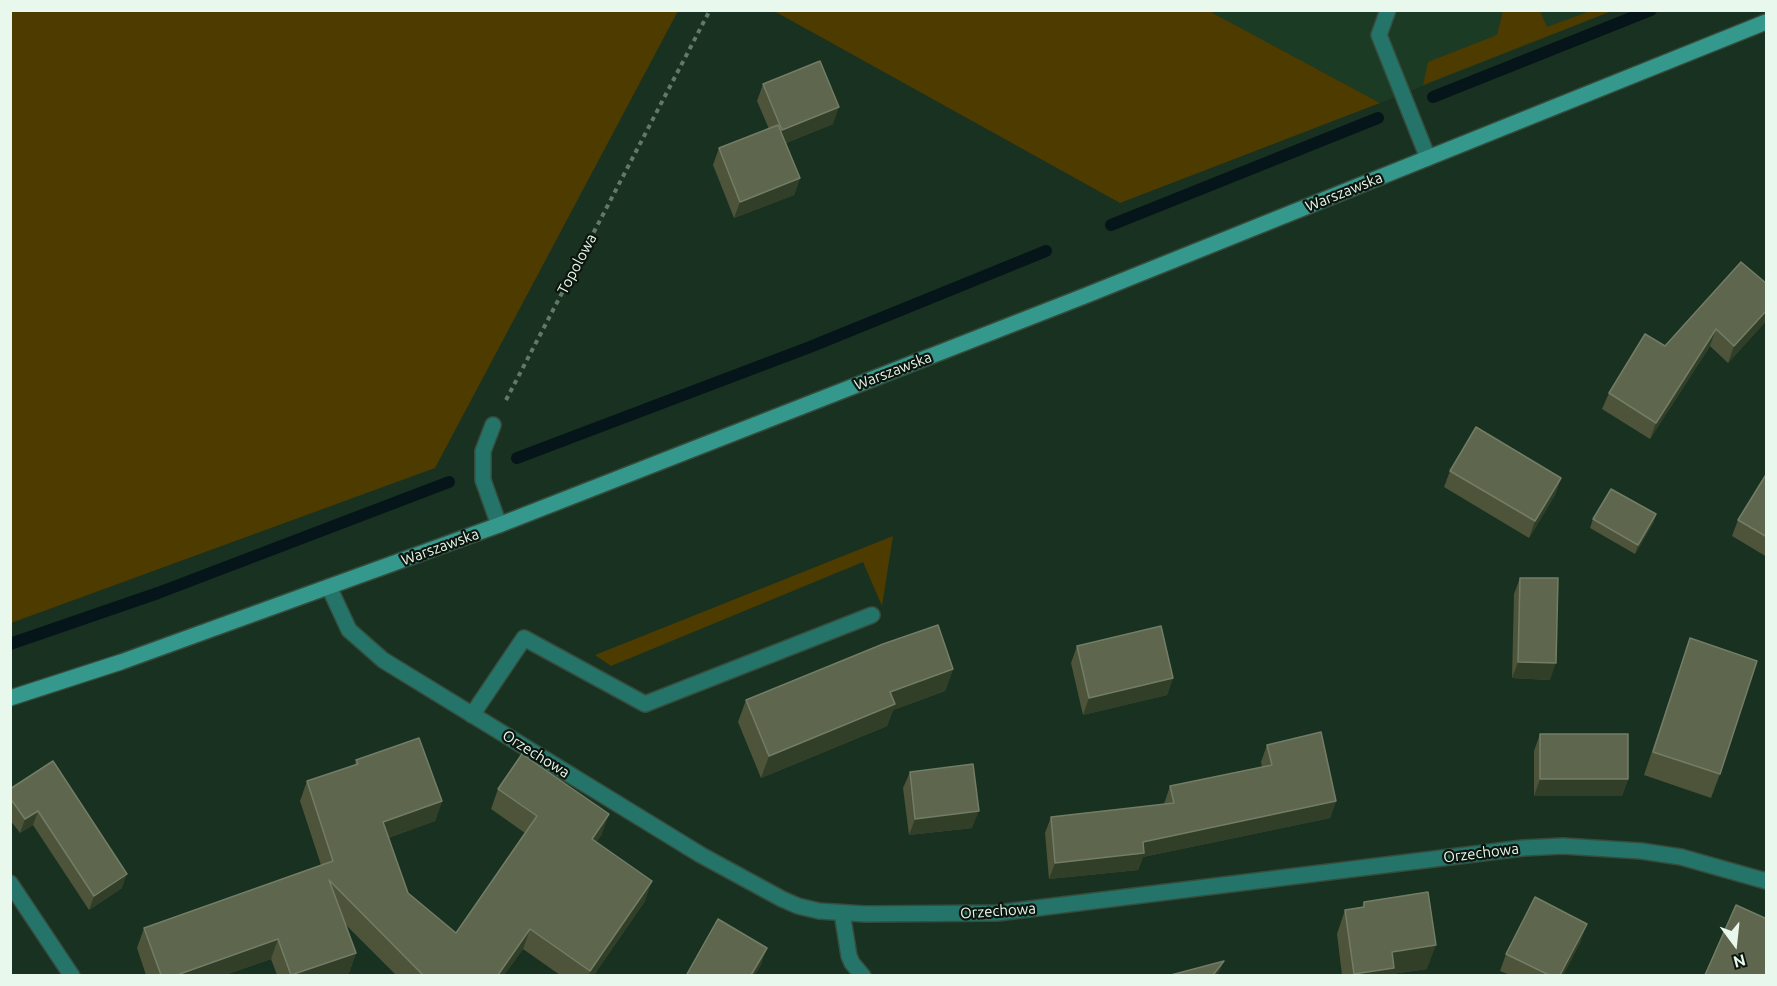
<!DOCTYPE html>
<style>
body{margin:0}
#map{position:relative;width:1777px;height:986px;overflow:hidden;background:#193120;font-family:Ubuntu,sans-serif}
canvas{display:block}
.frame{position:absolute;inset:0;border:12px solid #e9f8ec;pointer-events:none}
.north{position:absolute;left:1705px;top:914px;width:60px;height:60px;-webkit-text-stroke:4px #0c160f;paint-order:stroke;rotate:165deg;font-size:16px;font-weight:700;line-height:24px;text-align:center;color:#e9f8ec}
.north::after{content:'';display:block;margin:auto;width:21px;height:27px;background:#e9f8ec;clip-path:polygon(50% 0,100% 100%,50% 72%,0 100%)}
</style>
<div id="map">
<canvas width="1777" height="986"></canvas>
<div class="frame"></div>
<div class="north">N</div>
</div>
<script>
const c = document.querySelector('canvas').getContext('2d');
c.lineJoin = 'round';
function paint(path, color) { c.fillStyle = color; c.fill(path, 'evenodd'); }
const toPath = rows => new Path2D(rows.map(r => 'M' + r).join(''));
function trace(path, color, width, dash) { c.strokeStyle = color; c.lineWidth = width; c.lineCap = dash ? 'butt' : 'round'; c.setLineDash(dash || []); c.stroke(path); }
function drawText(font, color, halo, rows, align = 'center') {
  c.font = font + ' Ubuntu,sans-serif'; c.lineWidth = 4.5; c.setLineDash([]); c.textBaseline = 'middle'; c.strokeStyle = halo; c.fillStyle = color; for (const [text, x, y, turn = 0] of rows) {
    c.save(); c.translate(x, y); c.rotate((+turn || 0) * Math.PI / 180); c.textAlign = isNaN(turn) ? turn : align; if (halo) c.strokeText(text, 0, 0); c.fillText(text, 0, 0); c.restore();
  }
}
paint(toPath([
 [1209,11,1612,11,1380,103]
]), '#1c3b25');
paint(toPath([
 [11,10,678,10,678,11,435,468,11,623],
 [774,11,1209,11,1380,103,1120,203],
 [1503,11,1540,11,1547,27,1590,11,1612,11,1423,85,1428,62,1497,35],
 [893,536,882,606,863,562,611,666,595,655]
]), '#4d3b00');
trace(toPath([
 [1433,97,1651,10],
 [1111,225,1378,118],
 [517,458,810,347,1046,251],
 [10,644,158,593,449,482]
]), '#061519', 12);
const lane = toPath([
 [1388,10,1379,35,1428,158],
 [472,715,524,638,645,704,872,615]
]);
const street = toPath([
 [493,425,483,451,483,480,499,525],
 [329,587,349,630,383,660,701,855,782,899,798,906,819,911,865,914,997,913,1523,848,1563,846,1641,851,1681,857,1766,881],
 [10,883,72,976],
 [842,913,849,956,852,963,863,976]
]);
const secondary = toPath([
 [10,698,121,662,499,525,1087,295,1766,22]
]);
trace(lane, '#364d3d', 18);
trace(street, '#364d3d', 18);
trace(secondary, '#364d3d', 18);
trace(toPath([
 [506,400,710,10]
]), '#637869', 4, [4.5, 4.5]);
trace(lane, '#25746a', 15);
trace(street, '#25746a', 15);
trace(secondary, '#34988c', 15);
paint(toPath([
 [763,84,833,124,786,143,800,178,794,195,734,218,713,165,719,148,769,129,757,101],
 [1767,284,1767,320,1728,363,1710,346,1650,439,1602,409,1609,393,1665,346],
 [1450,471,1561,478,1555,495,1529,538,1444,487],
 [1767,473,1767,557,1732,536,1738,520],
 [1656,514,1653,523,1635,554,1590,528,1593,519],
 [1520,578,1550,680,1512,678,1514,594],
 [1690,638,1720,774,1711,798,1644,775],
 [1077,646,1173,678,1167,695,1083,715,1071,663],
 [953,669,945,691,893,710,887,726,761,778,738,722,746,700],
 [1540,734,1628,779,1622,796,1534,796,1534,751],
 [1267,745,1336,801,1330,818,1143,857,1138,870,1049,879,1045,833,1051,817,1164,804,1170,786,1262,767,1261,762],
 [356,760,442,801,435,821,388,838,408,893,456,933,525,833,491,809,498,789,602,834,596,842,645,901,594,975,560,975,523,949,504,975,396,975,345,924,356,953,349,973,342,975,277,975,271,959,225,975,146,975,137,948,144,928,321,865,300,801,307,781,355,765],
 [53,761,122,888,89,910,33,825,20,833,10,820,10,789],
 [910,772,972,828,909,835,903,788],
 [1364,902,1427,969,1392,974,1391,975,1342,975,1337,934,1345,910,1362,908],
 [1581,941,1563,975,1510,975,1500,971,1506,954]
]), '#4d543a');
paint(toPath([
 [839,107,833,124,776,147,782,130],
 [800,178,794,195,734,218,740,202],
 [1767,310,1767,320,1728,363,1734,346],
 [1716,329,1710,346,1650,439,1656,423],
 [1561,478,1555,495,1529,538,1535,521],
 [1656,514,1653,523,1635,554,1638,545],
 [1518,662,1556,663,1550,680,1512,678],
 [953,669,945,691,893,710,887,726,761,778,769,756,890,692],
 [1173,678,1167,695,1083,715,1089,698],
 [1540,779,1628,779,1622,796,1534,796],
 [442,801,435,821,376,842,383,822],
 [1336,801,1330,818,1143,857,1138,870,1049,879,1055,863,1143,842],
 [38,811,33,825,20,833,25,819],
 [979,811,972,828,909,835,915,819],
 [609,814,602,834,585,859,592,839],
 [127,874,122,888,89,910,94,896],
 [652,881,645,901,594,975,589,975,590,971],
 [1587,924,1581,941,1563,975,1560,975],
 [530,929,523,949,504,975,498,975],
 [278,939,271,959,225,975,177,975],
 [1436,945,1427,969,1392,974,1391,975,1353,975,1354,974,1392,952],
 [767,948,761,965,755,975,751,975],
 [356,953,349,973,342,975,291,975],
 [1224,961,1218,975,1213,975]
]), '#313f28');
const building = toPath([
 [820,61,839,107,782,130,763,84,820,61],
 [778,125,800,178,740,202,719,148,778,125],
 [1741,262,1767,284,1767,310,1734,346,1716,329,1656,423,1609,393,1645,334,1665,346,1741,262],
 [1476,427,1561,478,1535,521,1450,471,1476,427],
 [1767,473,1767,537,1738,520,1767,473],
 [1611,489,1656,514,1638,545,1593,519,1611,489],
 [1520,578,1558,578,1556,663,1518,662,1520,578],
 [938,625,953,669,890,692,895,704,769,756,746,700,883,644,938,625],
 [1161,626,1173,678,1089,698,1077,646,1161,626],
 [1690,638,1757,661,1720,774,1653,752,1690,638],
 [1321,732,1336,801,1143,842,1144,853,1055,863,1051,817,1174,803,1170,786,1272,765,1267,745,1321,732],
 [1540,734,1628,734,1628,779,1540,779,1540,734],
 [419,738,442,801,383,822,408,893,456,933,537,816,498,789,522,754,609,814,592,839,652,881,590,971,530,929,498,975,423,975,329,880,356,953,291,975,278,939,177,975,161,975,144,928,333,861,307,781,358,764,356,760,419,738],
 [53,761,127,874,94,896,38,811,25,819,10,798,10,789,53,761],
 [973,764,979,811,915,819,910,772,973,764],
 [1428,892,1436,945,1392,952,1394,968,1354,974,1345,910,1364,907,1364,902,1428,892],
 [1535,897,1587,924,1560,975,1549,975,1506,954,1535,897],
 [1736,905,1767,919,1767,975,1705,975,1736,905],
 [718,919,767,948,751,975,688,975,687,974,718,919],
 [1224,961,1213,975,1171,975,1224,961]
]);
paint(building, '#5e664d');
trace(building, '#737d66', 1.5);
drawText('15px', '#e9f8ec', '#0c160f', [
 ["Warszawska",1344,192,-22],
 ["Topolowa",577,264,-62],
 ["Warszawska",893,371,-21],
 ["Warszawska",440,547,-20],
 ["Orzechowa",536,754,32],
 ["Orzechowa",1481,853,-7],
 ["Orzechowa",998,911,-4]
]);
</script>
